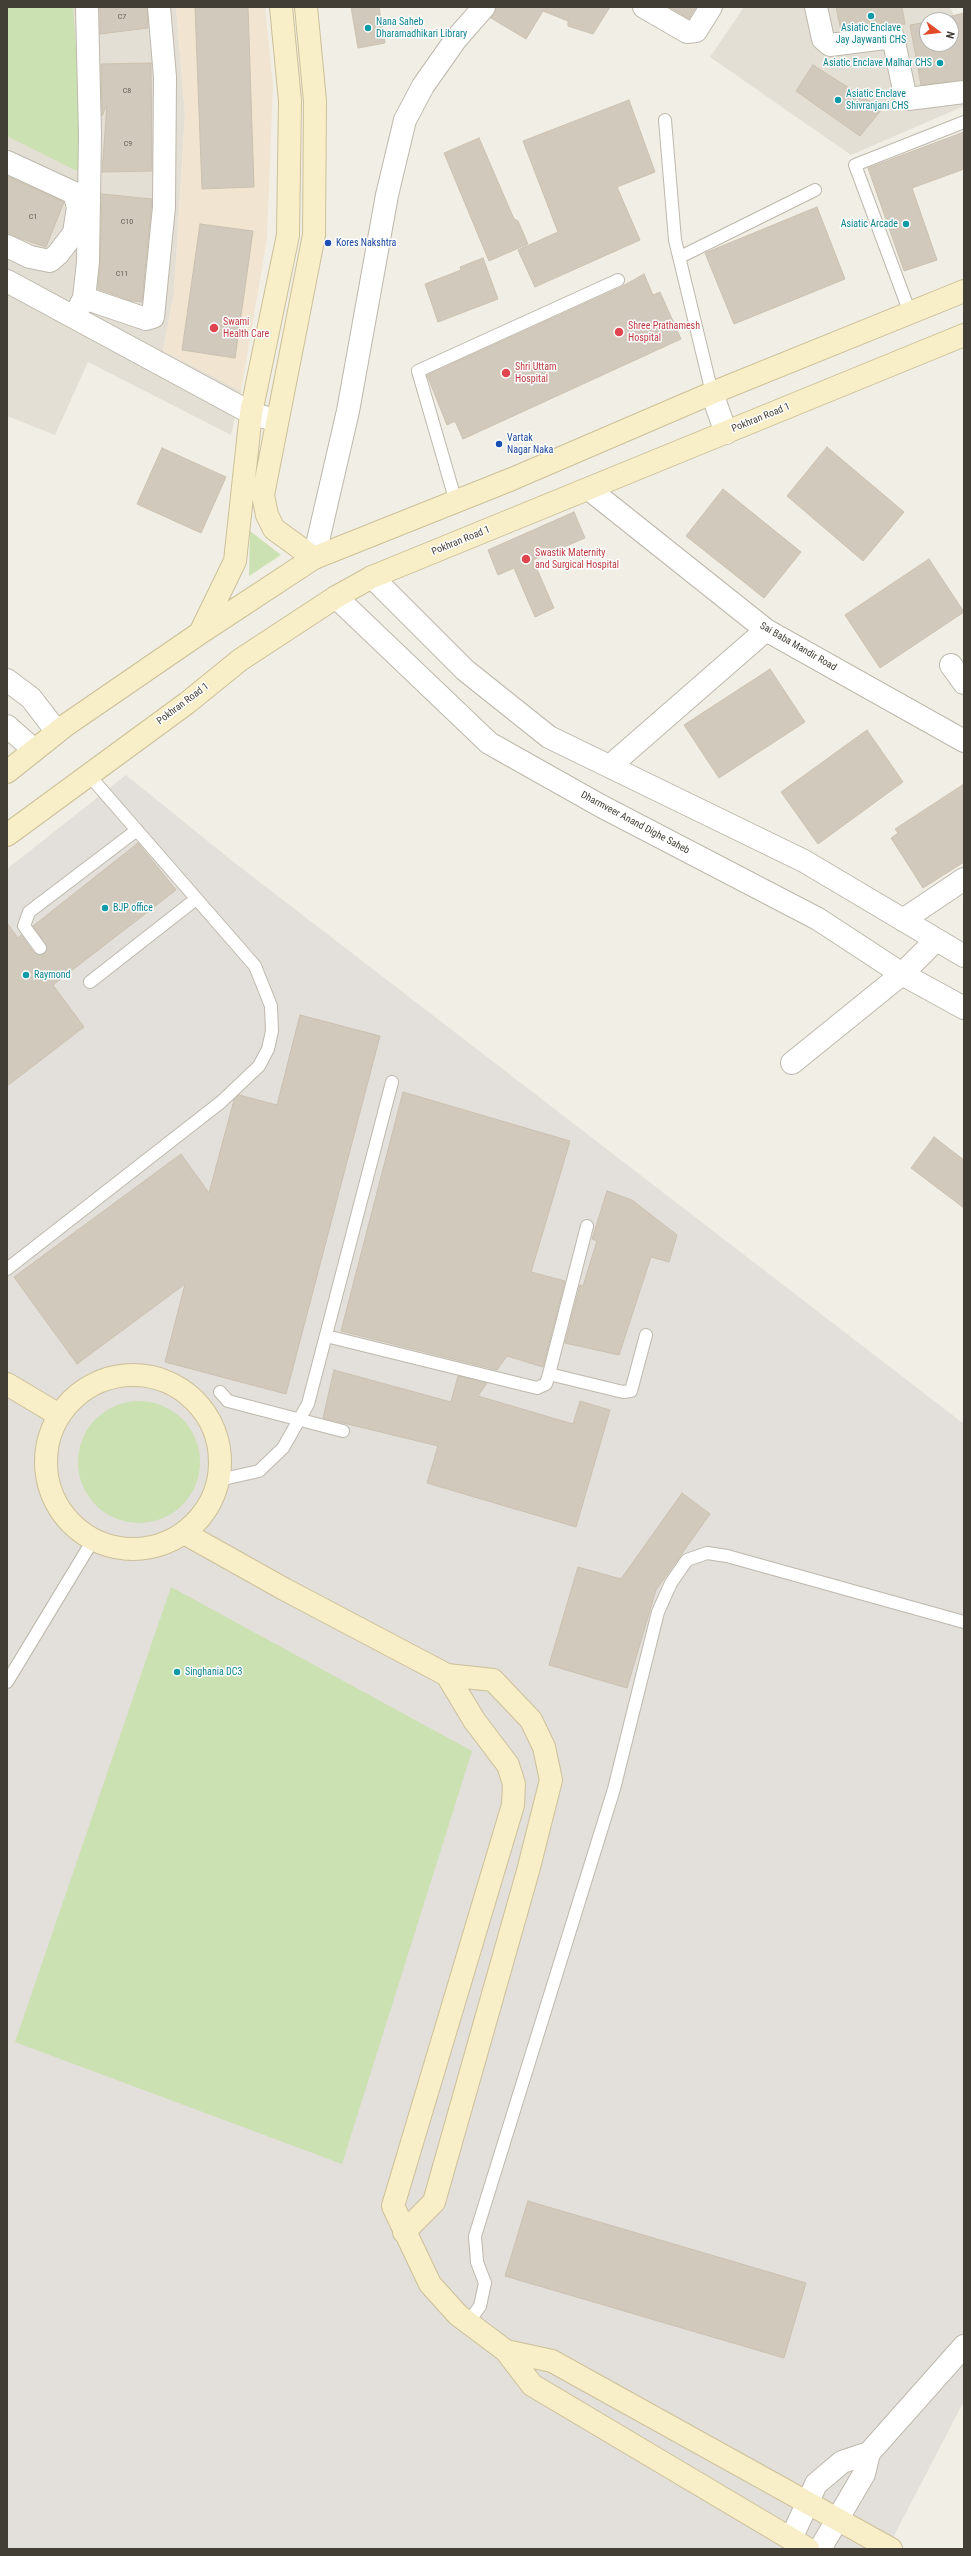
<!DOCTYPE html>
<style>
body{margin:0}
#map{position:relative;width:971px;height:2556px;overflow:hidden;background:#f1eee5;font-family:"Roboto Condensed",sans-serif}
canvas{display:block}
.frame{position:absolute;inset:0;border:8px solid #423e36;pointer-events:none}
.north{position:absolute;left:919px;top:12px;width:40px;height:40px;box-sizing:border-box;background:#fff;border:1px solid #b3b2af;border-radius:50%;rotate:105deg;font-size:11px;font-weight:700;line-height:16px;text-align:center;color:#423e36}
.north::after{content:'';display:block;margin:auto;width:14px;height:18px;background:#e34a2a;clip-path:polygon(50% 0,100% 100%,50% 72%,0 100%)}
</style>
<div id="map">
<canvas width="971" height="2556"></canvas>
<div class="frame"></div>
<div class="north">N</div>
</div>
<script>
const c = document.querySelector('canvas').getContext('2d');
c.lineJoin = 'round';
function paint(path, color) { c.fillStyle = color; c.fill(path, 'evenodd'); }
const toPath = rows => new Path2D(rows.map(r => 'M' + r).join(''));
function trace(path, color, width, dash) { c.strokeStyle = color; c.lineWidth = width; c.lineCap = dash ? 'butt' : 'round'; c.setLineDash(dash || []); c.stroke(path); }
function drawText(font, color, halo, rows, align = 'center') {
  c.font = font + ' "Roboto Condensed",sans-serif'; c.lineWidth = 3; c.setLineDash([]); c.textBaseline = 'middle'; c.strokeStyle = halo; c.fillStyle = color; for (const [text, x, y, turn = 0] of rows) {
    c.save(); c.translate(x, y); c.rotate((+turn || 0) * Math.PI / 180); c.textAlign = isNaN(turn) ? turn : align; if (halo) c.strokeText(text, 0, 0); c.fillText(text, 0, 0); c.restore();
  }
}
paint(toPath([
 [7,7,176,7,185,114,174,293,163,350,241,391,231,435,88,362,55,435,7,416],
 [744,7,950,7,964,39,964,106,851,155,710,57],
 [927,20,951,20,951,44,927,44]
]), '#e4dfd4');
paint(toPath([
 [176,7,265,7,273,86,267,239,241,391,163,351,174,293,185,114]
]), '#f1e5d2');
paint(toPath([
 [126,775,231,860,964,1424,964,2401,887,2549,7,2549,7,869]
]), '#e3dfda');
paint(toPath([
 [7,7,73,7,78,70,81,173,7,136],
 [250,531,281,555,249,576],
 '78 1462a61 61 0 1 1 122 0a61 61 0 1 1-122 0Z',
 [171,1587,472,1751,342,2164,15,2042]
]), '#cbe1b2');
const building = toPath([
 [100,7,147,7,148,28,100,34,100,7],
 [195,7,248,7,254,187,202,189,195,7],
 [351,7,379,7,385,43,358,48,351,7],
 [496,7,610,7,593,34,568,26,568,21,543,11,526,39,491,18,496,7],
 [669,7,696,7,689,19,669,7],
 [836,7,902,7,905,24,841,31,836,7],
 [964,13,964,80,921,85,910,25,927,22,927,44,951,44,951,20,935,20,964,13],
 [151,63,152,171,102,172,107,105,102,116,101,64,151,63],
 [813,65,882,109,860,136,796,91,813,65],
 [629,100,655,172,617,187,640,240,535,287,518,250,558,232,523,141,629,100],
 [964,132,964,169,912,188,937,260,904,271,868,168,964,132],
 [479,138,514,219,518,221,528,244,489,261,444,153,479,138],
 [7,176,64,202,46,247,7,234,7,176],
 [102,194,152,199,142,302,132,301,98,289,100,262,102,194],
 [817,207,845,279,734,324,705,253,817,207],
 [200,224,253,231,235,358,182,350,200,224],
 [483,258,498,299,438,322,425,284,461,270,460,267,483,258],
 [644,274,653,295,660,292,681,339,463,439,455,421,447,425,427,375,621,287,644,274],
 [827,447,904,512,863,561,787,496,827,447],
 [162,448,226,477,201,533,137,504,162,448],
 [723,489,801,552,764,598,686,536,723,489],
 [574,512,585,538,533,560,554,608,535,617,514,568,498,575,488,550,574,512],
 [929,559,964,612,880,668,845,615,929,559],
 [770,669,805,722,719,778,684,725,770,669],
 [867,730,903,782,818,844,781,792,867,730],
 [964,784,964,862,923,888,891,838,898,833,895,829,964,784],
 [138,843,176,890,53,985,84,1027,7,1086,7,923,18,938,21,935,34,953,44,954,47,947,33,926,138,843],
 [300,1015,380,1036,286,1394,165,1362,185,1284,77,1364,14,1277,181,1154,209,1193,234,1100,239,1095,277,1105,300,1015],
 [403,1092,570,1141,531,1272,565,1281,543,1367,507,1356,497,1370,341,1331,403,1092],
 [934,1137,964,1160,964,1208,911,1168,934,1137],
 [607,1191,632,1200,677,1235,669,1262,651,1257,619,1355,565,1343,580,1285,583,1286,597,1241,592,1239,607,1191],
 [334,1370,451,1402,458,1376,487,1383,478,1396,573,1424,580,1401,610,1410,576,1527,427,1483,438,1446,323,1418,334,1370],
 [682,1493,710,1514,656,1590,627,1688,549,1665,578,1567,621,1579,682,1493],
 [528,2201,806,2283,784,2358,505,2276,528,2201]
]);
paint(building, '#d1c9bc');
trace(building, '#cbc1b0', 1);
const lane = toPath([
 [665,120,675,240,712,393],
 [680,257,815,190],
 [910,313,855,165,964,122],
 [456,502,418,371,618,280],
 [40,948,24,926,29,912,137,830],
 [90,982,196,899],
 [7,1269,221,1102,259,1066,268,1049,272,1031,271,1006,255,966,88,774],
 [326,1336,537,1388,546,1384,549,1374,623,1392,631,1391,646,1335],
 [549,1374,587,1226],
 [220,1392,228,1401,343,1431],
 [219,1480,259,1471,283,1448,308,1404,392,1082],
 [7,1682,93,1540],
 [468,2323,480,2306,485,2283,477,2262,475,2236,614,1789,658,1612,671,1583,687,1560,707,1553,727,1556,964,1622]
]);
const street = toPath([
 [644,7,687,32,696,31,711,7],
 [816,7,823,39,830,45,893,37,905,95,908,99,964,92],
 [7,162,74,193,78,207,74,233,58,254,50,261,30,257,7,246],
 [7,281,251,413,277,421],
 [84,298,146,319,153,317,164,207,165,77,159,7],
 [74,317,84,298,88,262,90,135,87,7],
 [712,393,726,433],
 [589,489,766,630,964,741],
 [314,558,348,411,387,195,405,120,423,86,456,39,484,7],
 [372,577,465,670,549,737,804,861,964,956],
 [336,597,489,743,601,806,818,919,902,974,964,1008],
 [951,665,964,683],
 [7,680,31,698,57,732],
 [7,726,34,750],
 [610,766,766,630],
 [903,920,964,879],
 [792,1063,902,974,936,940],
 [869,2453,964,2346],
 [791,2539,816,2484,842,2462,869,2453,864,2474,820,2549]
]);
const secondary = toPath([
 [306,7,315,101,314,235,263,495,267,515,274,529,314,558],
 [200,633,235,561,251,413,288,235,290,101,281,7],
 [7,772,66,725,200,633,314,558,512,479,712,393,964,291],
 [7,835,187,703,240,660,336,597,372,577,964,335],
 '46 1462a87 87 0 1 1 174 0a87 87 0 1 1-174 0Z',
 [7,1384,59,1415],
 [184,1533,284,1589,447,1675,493,1680,531,1720,544,1747,551,1780,528,1871,434,2202,404,2232],
 [447,1675,474,1720,508,1765,514,1784,513,1805,393,2206,430,2284,458,2315,506,2351,532,2385,808,2549],
 [506,2351,552,2361,891,2549]
]);
trace(lane, '#beb8ac', 14);
trace(street, '#beb8ac', 24);
trace(secondary, '#ccc099', 24);
trace(lane, '#fff', 12);
trace(street, '#fff', 22);
trace(secondary, '#f8eec7', 22);
for (const [x, y, r, color] of [
 [871,16,4,"#0f9aa8"],
 [368,28,4,"#0f9aa8"],
 [940,63,4,"#0f9aa8"],
 [838,100,4,"#0f9aa8"],
 [906,224,4,"#0f9aa8"],
 [328,243,4,"#1a4fb4"],
 [214,328,5,"#e0444e"],
 [619,332,5,"#e0444e"],
 [506,373,5,"#e0444e"],
 [499,444,4,"#1a4fb4"],
 [526,559,5,"#e0444e"],
 [105,908,4,"#0f9aa8"],
 [26,975,4,"#0f9aa8"],
 [177,1672,4,"#0f9aa8"]
]) { const dot = new Path2D(); dot.arc(x, y, r, 0, 2 * Math.PI); c.fillStyle = color; c.fill(dot); trace(dot, '#fff', 1.5); }
drawText('8px', '#666158', null, [
 ["C7",122,17],
 ["C8",127,91],
 ["C9",128,144],
 ["C1",33,217],
 ["C10",127,222],
 ["C11",122,274]
]);
drawText('10px', '#0d838f', '#fff', [
 ["Nana Saheb",376,22],
 ["Dharamadhikari Library",376,34],
 ["Asiatic Enclave",871,28,"center"],
 ["Jay Jaywanti CHS",871,40,"center"],
 ["Asiatic Enclave Malhar CHS",932,63,"right"],
 ["Asiatic Enclave",846,94],
 ["Shivranjani CHS",846,106],
 ["Asiatic Arcade",898,224,"right"],
 ["BJP office",113,908],
 ["Raymond",34,975],
 ["Singhania DC3",185,1672]
], 'left');
drawText('10px', '#164399', '#fff', [
 ["Kores Nakshtra",336,243],
 ["Vartak",507,438],
 ["Nagar Naka",507,450]
], 'left');
drawText('10px', '#be3a42', '#fff', [
 ["Swami",223,322],
 ["Health Care",223,334],
 ["Shree Prathamesh",628,326],
 ["Hospital",628,338],
 ["Shri Uttam",515,367],
 ["Hospital",515,379],
 ["Swastik Maternity",535,553],
 ["and Surgical Hospital",535,565]
], 'left');
drawText('10px', '#423e36', '#fff', [
 ["Pokhran Road 1",761,418,-22],
 ["Pokhran Road 1",461,541,-22],
 ["Sai Baba Mandir Road",798,647,30],
 ["Pokhran Road 1",183,704,-37],
 ["Dharmveer Anand Dighe Saheb",635,823,28]
]);
</script>
